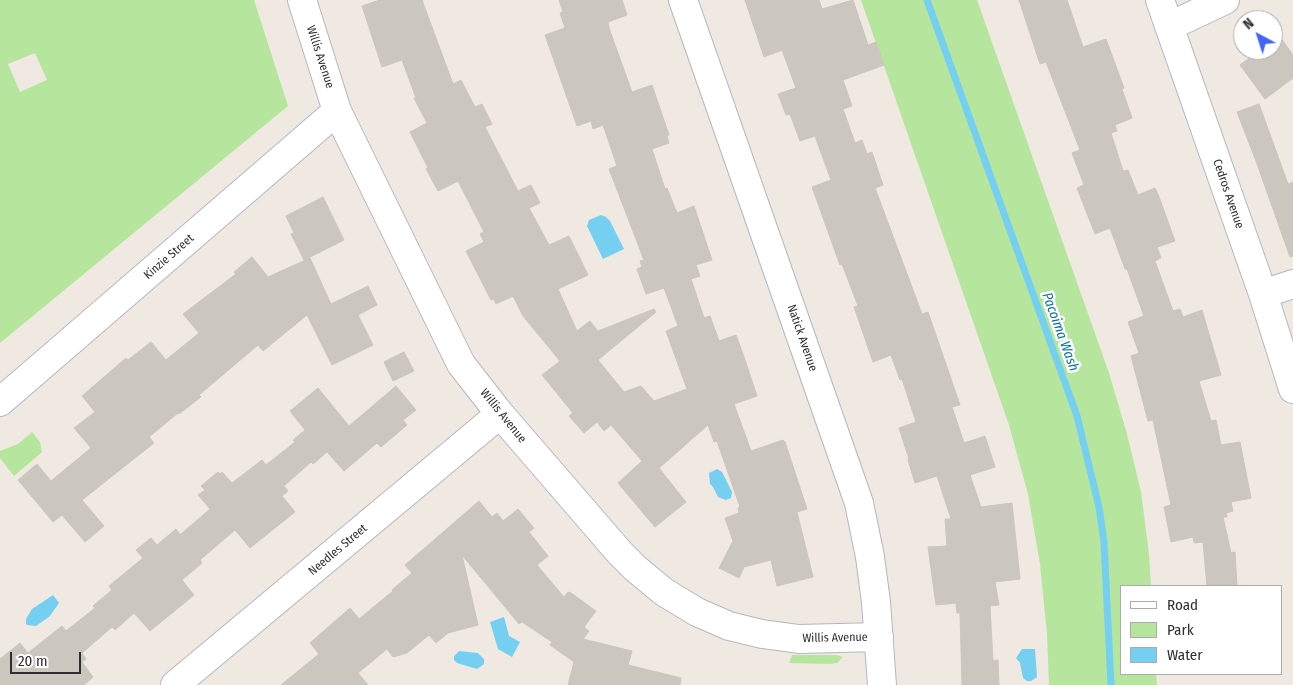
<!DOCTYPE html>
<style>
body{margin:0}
#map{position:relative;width:1293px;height:685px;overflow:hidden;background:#efe9e1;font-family:"Fira Sans Condensed",sans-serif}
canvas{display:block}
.legend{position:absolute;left:1120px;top:585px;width:162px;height:90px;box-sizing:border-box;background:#fff;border:1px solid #ababab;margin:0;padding:6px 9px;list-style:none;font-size:15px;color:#2e2e2e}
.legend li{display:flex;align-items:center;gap:10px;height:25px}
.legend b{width:25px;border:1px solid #ababab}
.north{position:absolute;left:1233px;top:10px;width:50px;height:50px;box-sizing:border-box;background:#fff;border:1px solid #ababab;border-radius:50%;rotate:320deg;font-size:14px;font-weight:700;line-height:20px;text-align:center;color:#2e2e2e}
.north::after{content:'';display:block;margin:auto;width:18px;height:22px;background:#4264fb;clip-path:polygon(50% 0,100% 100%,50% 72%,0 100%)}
.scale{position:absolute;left:10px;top:652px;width:71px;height:22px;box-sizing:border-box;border:2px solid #2e2e2e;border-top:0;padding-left:6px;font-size:15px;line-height:18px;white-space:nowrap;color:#2e2e2e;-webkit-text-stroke:4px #fff;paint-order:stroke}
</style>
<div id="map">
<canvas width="1293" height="685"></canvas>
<ul class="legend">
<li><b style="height:6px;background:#fff"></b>Road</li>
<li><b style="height:14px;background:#b6e59e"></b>Park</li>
<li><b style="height:14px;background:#75cff0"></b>Water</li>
</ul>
<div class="north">N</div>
<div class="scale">20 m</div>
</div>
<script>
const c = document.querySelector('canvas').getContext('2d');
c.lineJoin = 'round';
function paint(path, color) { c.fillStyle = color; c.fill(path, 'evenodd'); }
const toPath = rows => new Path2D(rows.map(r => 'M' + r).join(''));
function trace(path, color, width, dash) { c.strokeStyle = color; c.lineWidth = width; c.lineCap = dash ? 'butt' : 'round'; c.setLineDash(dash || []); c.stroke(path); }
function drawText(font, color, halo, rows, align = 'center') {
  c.font = font + ' "Fira Sans Condensed",sans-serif'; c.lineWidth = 5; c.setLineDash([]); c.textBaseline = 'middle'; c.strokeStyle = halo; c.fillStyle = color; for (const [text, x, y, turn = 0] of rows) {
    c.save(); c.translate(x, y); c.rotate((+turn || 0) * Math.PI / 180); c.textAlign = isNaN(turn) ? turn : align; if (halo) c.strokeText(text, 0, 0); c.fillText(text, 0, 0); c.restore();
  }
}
paint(toPath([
 [0,0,254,0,288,106,0,343],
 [35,53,47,80,20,92,8,64],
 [861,0,977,0,1109,373,1127,434,1141,492,1149,554,1151,586,1122,586,1122,674,1156,674,1157,685,1049,685,1047,634,1040,564,1028,494,1009,425],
 [32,432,40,442,42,452,14,476,0,458,0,451,18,444],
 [792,655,836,655,843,657,837,663,830,664,789,663]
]), '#b6e59e');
paint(toPath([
 [601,215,606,217,610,221,624,249,603,259,587,226,589,220],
 [717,469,722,472,732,492,731,498,726,500,718,497,713,487,710,484,709,473],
 [53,595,59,603,50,616,36,626,28,625,26,624,26,619,32,609],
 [504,617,509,636,520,642,512,657,498,649,490,622],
 [1022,649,1035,649,1037,677,1031,681,1027,681,1023,678,1020,663,1016,658],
 [459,651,478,653,484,659,484,664,477,669,457,663,454,660,454,656]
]), '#75cff0');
trace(toPath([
 [927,0,1077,416,1099,507,1104,542,1111,685]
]), '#75cff0', 7);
const building = toPath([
 [380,0,422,0,453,84,461,80,475,107,482,104,492,124,485,127,518,191,531,185,540,203,529,208,549,245,569,236,588,275,558,289,577,331,590,321,598,331,654,309,656,312,598,360,624,392,641,386,654,401,687,389,666,331,678,326,664,288,646,294,637,269,642,267,640,261,644,260,609,169,617,166,603,125,593,129,591,121,577,126,545,35,565,28,560,13,563,12,559,0,622,0,627,15,608,22,610,31,632,92,652,85,669,135,667,136,669,143,652,149,665,189,667,188,677,213,694,206,712,260,696,265,700,276,691,279,704,318,710,316,719,341,736,335,744,357,757,396,734,404,751,451,783,440,785,442,807,509,797,512,813,577,777,586,771,560,744,567,739,578,719,568,733,541,725,518,739,513,738,508,740,507,717,441,714,442,708,425,659,468,686,502,655,527,618,483,642,461,611,425,604,431,597,422,584,433,569,416,573,413,542,375,560,361,523,316,513,296,496,304,494,299,491,300,466,251,484,242,480,234,484,232,458,181,438,191,426,169,428,168,410,132,427,123,414,98,416,98,402,60,382,67,362,6,380,0],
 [745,0,819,0,822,9,853,0,868,45,876,42,884,65,843,80,852,106,843,109,855,143,862,140,867,154,872,152,883,185,875,188,922,314,928,312,960,405,952,407,964,443,985,436,995,467,970,475,981,507,1012,503,1020,579,995,582,999,605,990,606,993,661,998,660,999,685,962,685,960,613,957,613,956,603,936,605,928,547,947,546,945,519,951,519,937,476,915,483,908,460,909,459,899,428,916,422,902,379,900,380,891,355,873,362,854,307,858,306,842,264,840,265,812,187,831,180,815,136,800,141,790,114,786,115,778,94,796,88,782,50,764,57,745,0],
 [1019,0,1067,0,1083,47,1106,39,1124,88,1122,89,1132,118,1115,125,1117,131,1111,133,1123,171,1128,170,1138,195,1155,188,1158,194,1175,241,1157,247,1161,258,1155,261,1173,311,1180,309,1183,317,1202,310,1221,375,1199,381,1211,421,1216,420,1221,445,1240,442,1251,498,1231,502,1233,511,1226,513,1227,517,1223,517,1231,553,1235,552,1237,586,1207,586,1203,542,1194,543,1193,537,1171,542,1164,507,1171,505,1153,420,1148,421,1131,356,1139,353,1128,322,1144,316,1127,269,1125,269,1110,228,1095,234,1077,188,1084,185,1072,153,1080,150,1046,62,1040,64,1019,0],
 [1273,27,1293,55,1293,78,1265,99,1240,65,1260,50,1273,50,1273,27],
 [1259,104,1288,184,1293,182,1293,256,1290,257,1256,161,1237,112,1259,104],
 [323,197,344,240,304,260,291,234,294,233,286,216,323,197],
 [252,257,268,277,310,258,331,304,368,286,377,305,358,315,373,345,332,365,307,315,263,351,258,345,199,395,201,397,179,414,178,413,149,437,154,443,82,500,104,526,85,542,62,515,53,522,18,480,37,464,51,481,91,448,74,428,95,412,82,396,126,358,128,360,151,342,166,360,199,333,183,314,236,274,234,272,252,257],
 [404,352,414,371,393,381,384,362,404,352],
 [396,386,416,410,403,420,407,425,381,447,377,443,344,471,327,452,313,464,311,462,284,486,288,491,282,496,295,512,250,548,235,530,200,560,202,563,182,580,194,595,150,631,134,613,115,630,112,627,82,653,86,659,82,662,93,677,84,685,0,685,0,659,20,643,28,653,62,626,66,631,95,608,93,606,112,590,109,586,143,558,136,550,151,538,157,545,176,529,180,535,210,509,198,495,205,490,201,486,218,472,220,474,222,472,232,483,262,460,266,465,295,442,293,440,305,430,290,411,318,388,349,426,396,386],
 [479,501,492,517,497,513,503,521,518,509,534,528,529,532,548,556,537,565,564,597,568,592,571,593,596,611,584,627,589,631,583,639,632,651,628,665,681,678,680,685,568,685,574,662,550,645,552,642,522,622,519,624,462,555,478,625,448,633,436,643,429,635,407,653,393,657,387,649,358,673,368,685,281,685,319,654,310,643,350,608,359,619,393,591,392,590,412,573,405,565,479,501]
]);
paint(building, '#cbc7bf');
trace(building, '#cbc5ba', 1);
const minor = toPath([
 [302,0,337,111,461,364,500,414,620,553,635,568,664,592,697,612,729,626,762,634,799,639,879,637],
 [683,0,859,503,870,557,876,602,882,685],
 [1160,0,1263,294,1293,389],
 [1170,26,1225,0],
 [1263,294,1293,284],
 [0,402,337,111],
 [175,685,500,414]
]);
trace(minor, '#b4b7c1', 30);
trace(minor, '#fff', 28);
drawText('12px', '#2e2e2e', '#fff', [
 ["Willis Avenue",320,57,72],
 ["Cedros Avenue",1228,194,71],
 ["Kinzie Street",169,257,-41],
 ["Natick Avenue",802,338,71],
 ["Willis Avenue",503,416,51],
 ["Needles Street",338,550,-40],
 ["Willis Avenue",835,638,-1]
]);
drawText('italic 14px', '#0d6fa3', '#fff', [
 ["Pacoima Wash",1060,332,70]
]);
</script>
